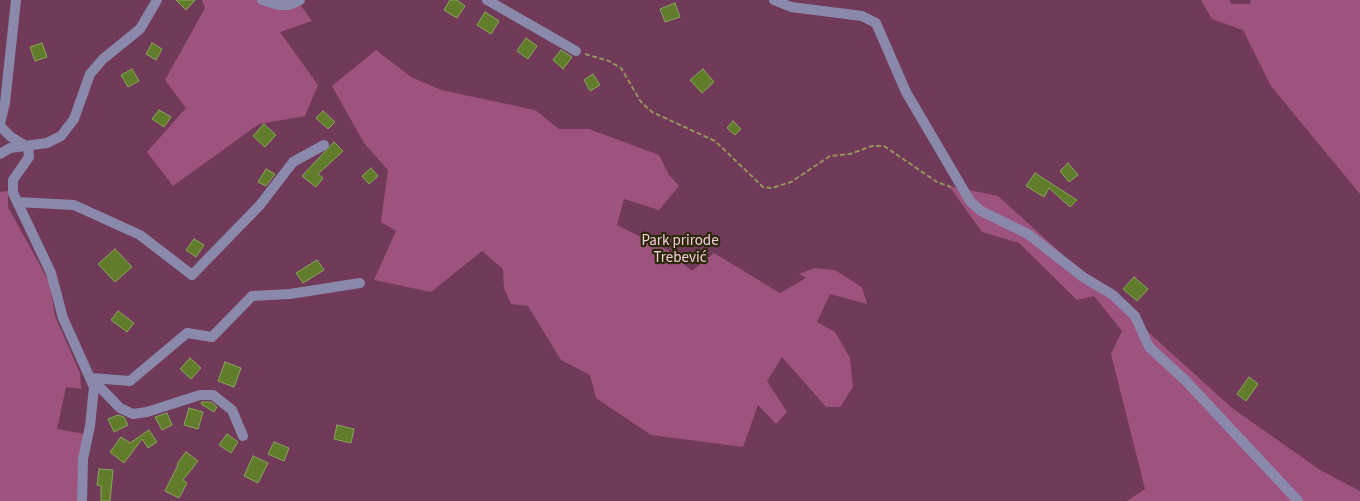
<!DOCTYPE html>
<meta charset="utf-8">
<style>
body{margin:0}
canvas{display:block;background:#474300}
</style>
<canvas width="1360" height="501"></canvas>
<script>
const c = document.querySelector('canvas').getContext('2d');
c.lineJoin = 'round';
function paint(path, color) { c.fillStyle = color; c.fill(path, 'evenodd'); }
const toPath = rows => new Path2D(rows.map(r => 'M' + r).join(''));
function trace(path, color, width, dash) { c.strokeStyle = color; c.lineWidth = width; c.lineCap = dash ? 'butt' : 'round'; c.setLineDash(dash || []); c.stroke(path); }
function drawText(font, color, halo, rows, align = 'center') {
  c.font = font + ' "Source Sans 3",sans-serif'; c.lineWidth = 4.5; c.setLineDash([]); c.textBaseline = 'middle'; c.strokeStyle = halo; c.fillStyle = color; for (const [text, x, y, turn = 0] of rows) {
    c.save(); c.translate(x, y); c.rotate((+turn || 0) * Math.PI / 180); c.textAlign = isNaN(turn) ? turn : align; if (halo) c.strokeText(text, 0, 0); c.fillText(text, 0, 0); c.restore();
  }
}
paint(toPath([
 [0,0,1360,0,1360,501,0,501]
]), '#713a59');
paint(toPath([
 [202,0,297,0,312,21,280,32,318,85,305,116,259,124,173,186,147,152,186,108,165,80,205,8],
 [1201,0,1229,0,1232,4,1250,4,1251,0,1360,0,1360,194,1271,86,1243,30,1212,19],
 [376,50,411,77,441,90,535,110,559,129,589,129,659,155,669,175,679,186,659,210,624,199,617,225,667,250,692,271,714,253,780,293,806,278,799,274,814,268,835,270,862,287,867,304,830,294,817,322,835,332,850,358,853,387,840,407,826,407,782,357,767,381,787,412,776,424,758,405,743,447,651,435,596,398,590,375,561,360,528,306,511,304,504,288,503,269,482,251,431,292,374,280,396,231,381,222,388,170,364,143,332,86],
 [949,186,998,196,1232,408,1320,470,1360,491,1360,501,1127,501,1145,489,1111,354,1122,331,1094,296,1077,300,1019,243,982,232],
 [8,191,8,207,49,282,55,316,80,373,81,389,66,387,57,429,85,434,79,501,0,501,0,192]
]), '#9e537f');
const building = toPath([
 [176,0,195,0,186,10,176,0],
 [450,0,457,0,465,6,457,18,444,10,450,0],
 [675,3,680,17,665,22,660,9,675,3],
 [485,12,499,21,491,34,477,25,485,12],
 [526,38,537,46,528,59,517,51,526,38],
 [42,43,47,57,35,61,30,47,42,43],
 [152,43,162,49,156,60,146,54,152,43],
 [561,50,572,57,563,69,553,60,561,50],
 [132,69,139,81,128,87,121,75,132,69],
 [703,69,714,82,702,93,690,80,703,69],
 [593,74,600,85,590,91,584,80,593,74],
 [159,110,171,117,164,127,152,119,159,110],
 [323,111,335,122,328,129,316,118,323,111],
 [733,121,741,129,735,135,727,128,733,121],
 [264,124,276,135,265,147,253,136,264,124],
 [334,142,343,151,318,174,323,178,316,187,302,176,334,142],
 [1068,163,1078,175,1069,182,1060,171,1068,163],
 [371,168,378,176,369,184,362,176,371,168],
 [266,169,275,174,266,186,258,182,266,169],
 [1035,173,1052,184,1077,200,1070,207,1049,188,1044,197,1026,186,1035,173],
 [194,239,204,245,196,257,186,250,194,239],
 [115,249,132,267,115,282,98,264,115,249],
 [317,260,324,270,303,283,296,273,317,260],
 [1134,277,1148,289,1137,301,1123,289,1134,277],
 [118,311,134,323,127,332,111,320,118,311],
 [190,358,201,368,191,379,180,369,190,358],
 [225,362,241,368,234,387,218,381,225,362],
 [1249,377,1258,384,1246,401,1237,394,1249,377],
 [202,402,211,402,217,407,214,412,201,404,202,402],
 [189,408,203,412,198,429,184,425,189,408],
 [167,413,172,425,162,430,155,417,167,413],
 [118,415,124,417,128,425,114,432,108,419,118,415],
 [337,425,354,429,351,443,334,439,337,425],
 [149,430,157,442,148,448,142,439,124,463,110,452,121,437,130,443,149,430],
 [227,434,238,442,231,453,219,445,227,434],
 [274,442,289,448,284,461,268,454,274,442],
 [186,452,198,461,183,480,187,483,179,498,165,491,178,465,177,464,186,452],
 [253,456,268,463,258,483,244,476,253,456],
 [99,469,113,470,110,501,101,501,101,486,97,485,99,469]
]);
paint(building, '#617c2b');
trace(building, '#8aa65e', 1);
trace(toPath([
 [585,54,609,61,621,68,641,102,652,112,715,141,763,187,772,188,791,182,830,156,850,154,872,146,884,146,937,182,951,187]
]), '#95935e', 2, [5, 2.5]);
trace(toPath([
 [262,0,278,5,289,5,300,0],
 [487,0,576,51],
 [774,0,791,7,862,16,876,23,906,92,970,201,981,211,1028,234,1083,277,1113,295,1135,316,1149,347,1186,381,1298,501],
 [0,123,5,103,16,0],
 [0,126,11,137,28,147,29,157,13,180,13,193,51,273,63,318,94,387,90,426,83,459,82,501],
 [0,154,10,148,47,143,61,136,74,119,90,74,103,59,140,29,157,0],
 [17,202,74,205,140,235,192,275,260,205,293,162,324,145],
 [92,378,130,381,187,333,212,337,252,296,290,294,360,283],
 [92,379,120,408,133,414,147,412,200,395,213,395,232,410,243,436]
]), '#8a89ab', 10);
drawText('15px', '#f8cce3', '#2b2907', [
 ["Park prirode",680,242],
 ["Trebević",680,259]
]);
</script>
